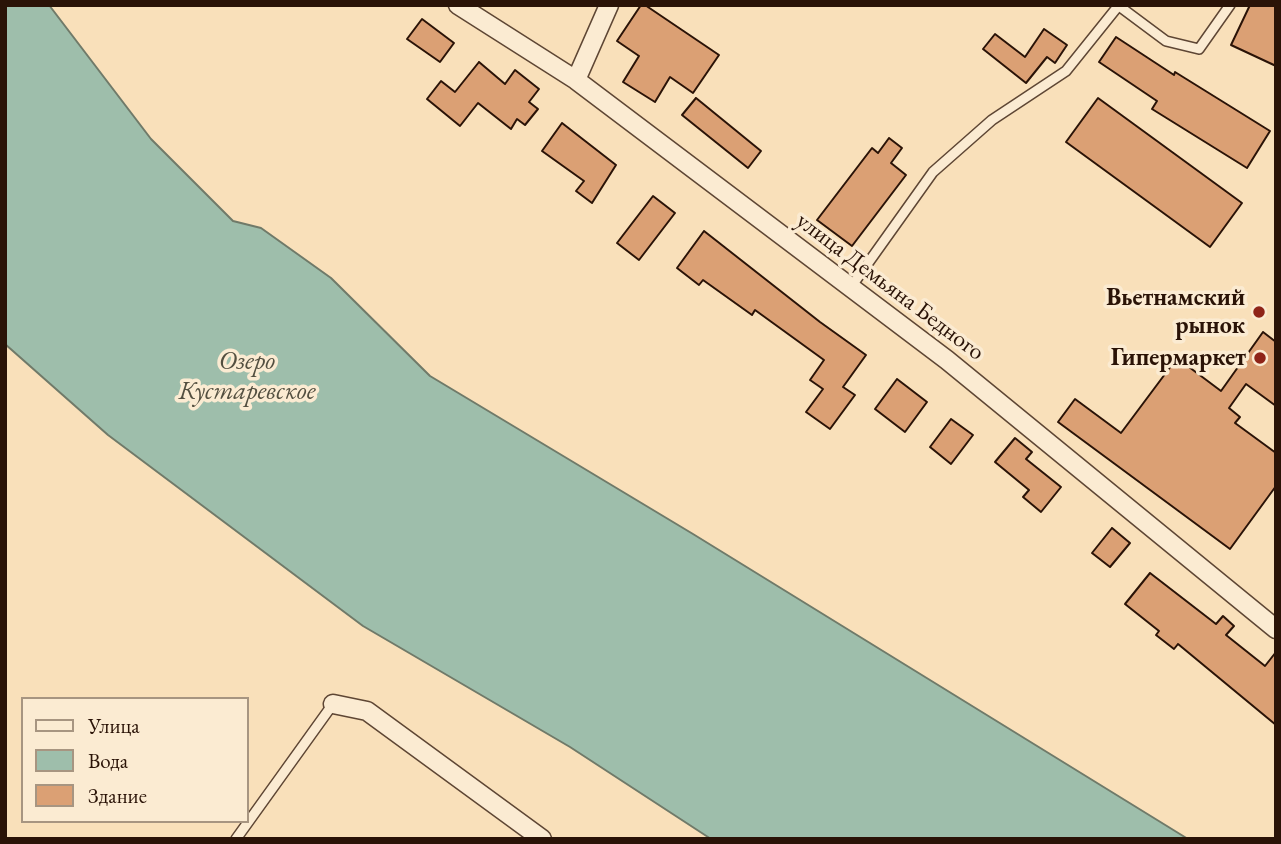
<!DOCTYPE html>
<meta charset="utf-8">
<style>
body{margin:0}
#map{position:relative;width:1281px;height:844px;overflow:hidden;background:#f9e0ba;font-family:"EB Garamond",serif}
canvas{display:block}
.frame{position:absolute;inset:0;border:7px solid #2a1307;pointer-events:none}
.legend{position:absolute;left:21px;top:697px;width:228px;height:126px;box-sizing:border-box;background:#fbebd2;border:2px solid #a79581;margin:0;padding:9px 12px;list-style:none;font-size:21px;color:#2a1307}
.legend li{display:flex;align-items:center;gap:14px;height:35px}
.legend b{width:35px;border:2px solid #a79581}
</style>
<div id="map">
<canvas width="1281" height="844"></canvas>
<div class="frame"></div>
<ul class="legend">
<li><b style="height:9px;background:#fbebd2"></b>Улица</li>
<li><b style="height:19px;background:#9ebeab"></b>Вода</li>
<li><b style="height:19px;background:#dba074"></b>Здание</li>
</ul>
</div>
<script>
const c = document.querySelector('canvas').getContext('2d');
c.lineJoin = 'round';
function paint(path, color) { c.fillStyle = color; c.fill(path, 'evenodd'); }
const toPath = rows => new Path2D(rows.map(r => 'M' + r).join(''));
function trace(path, color, width, dash) { c.strokeStyle = color; c.lineWidth = width; c.lineCap = dash ? 'butt' : 'round'; c.setLineDash(dash || []); c.stroke(path); }
function drawText(font, color, halo, rows, align = 'center') {
  c.font = font + ' "EB Garamond",serif'; c.lineWidth = 7; c.setLineDash([]); c.textBaseline = 'middle'; c.strokeStyle = halo; c.fillStyle = color; for (const [text, x, y, turn = 0] of rows) {
    c.save(); c.translate(x, y); c.rotate((+turn || 0) * Math.PI / 180); c.textAlign = isNaN(turn) ? turn : align; if (halo) c.strokeText(text, 0, 0); c.fillText(text, 0, 0); c.restore();
  }
}
const water = toPath([
 [5,5,49,5,151,139,233,221,261,228,331,278,430,376,693,534,1188,839,711,839,570,747,363,626,108,435,5,344,5,5]
]);
paint(water, '#9ebeab');
trace(water, '#707a69', 2);
const building = toPath([
 [641,5,645,5,719,55,693,93,670,77,655,102,623,82,639,56,617,41,641,5],
 [1250,5,1276,5,1276,66,1231,45,1250,5],
 [422,19,454,43,440,62,407,39,422,19],
 [1044,29,1067,45,1055,63,1047,57,1026,83,983,49,995,34,1025,57,1044,29],
 [1116,37,1174,75,1175,72,1270,131,1247,168,1152,109,1157,101,1099,62,1116,37],
 [479,62,505,84,515,70,539,89,529,102,538,109,525,125,517,119,511,129,478,103,460,126,427,99,441,81,455,92,479,62],
 [696,98,761,151,748,168,682,115,696,98],
 [1098,98,1242,203,1210,247,1066,142,1098,98],
 [562,123,616,165,592,203,576,191,584,181,542,151,562,123],
 [889,138,902,148,891,163,906,175,852,246,817,220,872,148,878,153,889,138],
 [653,196,675,213,639,260,617,243,653,196],
 [704,231,820,322,866,355,843,387,855,395,830,429,806,412,823,389,810,380,824,360,755,310,752,315,703,280,699,285,677,268,704,231],
 [1263,332,1276,342,1276,406,1246,384,1229,408,1240,417,1235,423,1276,453,1276,486,1230,549,1058,422,1075,399,1121,433,1177,358,1221,391,1263,332],
 [897,379,927,402,905,432,875,409,897,379],
 [951,419,973,435,951,464,930,447,951,419],
 [1015,438,1032,452,1026,459,1061,487,1041,512,1023,497,1029,490,995,462,1015,438],
 [1112,528,1130,543,1110,567,1092,553,1112,528],
 [1150,573,1216,624,1223,616,1234,626,1226,635,1265,666,1276,652,1276,725,1178,644,1174,649,1156,635,1159,631,1125,604,1150,573]
]);
paint(building, '#dba074');
trace(building, '#2a1307', 2);
const lane = toPath([
 [1119,6,1166,41,1199,49,1230,5],
 [851,287,933,172,992,120,1066,71,1119,5],
 [236,839,333,704]
]);
const street = toPath([
 [458,5,576,80,947,360,1276,629],
 [576,80,609,5],
 [333,704,367,711,542,839]
]);
trace(lane, '#5e4634', 12);
trace(street, '#5e4634', 21);
trace(lane, '#fbebd2', 9);
trace(street, '#fbebd2', 18);
for (const [x, y, r, color] of [
 [1259,312,7,"#8f2418"],
 [1260,358,7,"#8f2418"]
]) { const dot = new Path2D(); dot.arc(x, y, r, 0, 2 * Math.PI); c.fillStyle = color; c.fill(dot); trace(dot, '#fbebd2', 2.5); }
drawText('24px', '#2a1307', '#fbebd2', [
 ["улица Демьяна Бедного",890,287,37]
]);
drawText('bold 24px', '#2a1307', '#fbebd2', [
 ["Вьетнамский",1245,298],
 ["рынок",1245,326],
 ["Гипермаркет",1246,358]
], 'right');
drawText('italic 26px', '#534f40', '#fbebd2', [
 ["Озеро",247,362],
 ["Кустаревское",247,392]
]);
</script>
